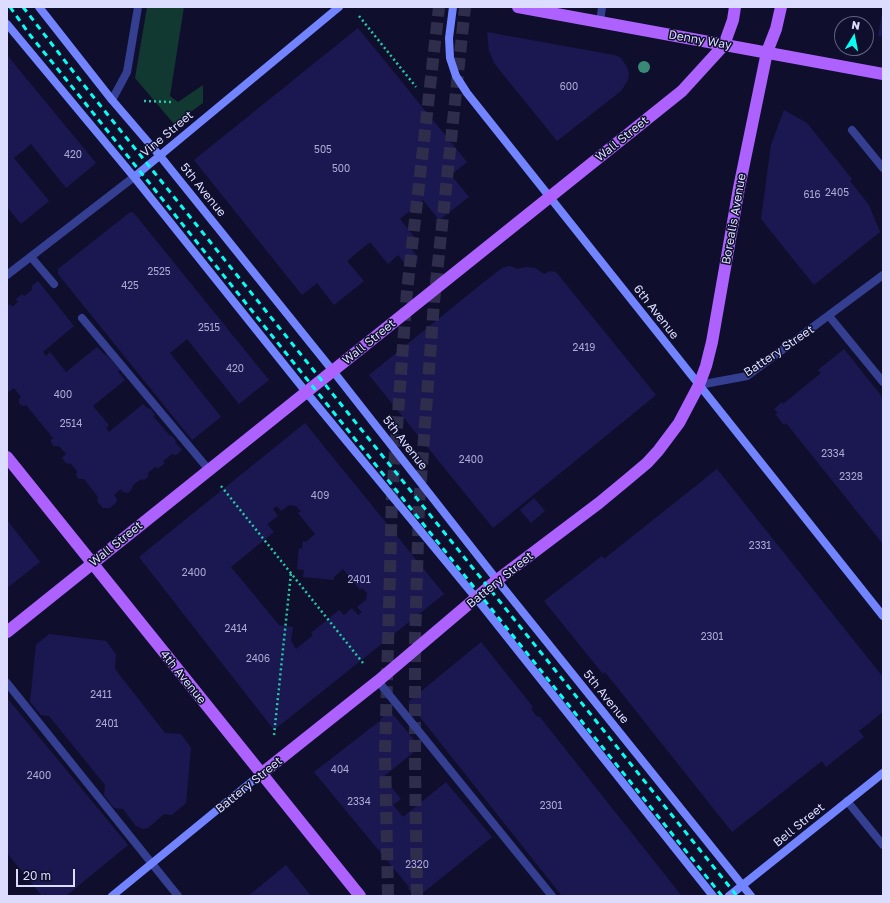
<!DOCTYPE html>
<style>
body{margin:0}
#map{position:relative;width:890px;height:903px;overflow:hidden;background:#0f0f2d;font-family:"Golos Text",sans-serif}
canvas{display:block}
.frame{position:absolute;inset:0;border:8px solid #dbdcff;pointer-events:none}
.north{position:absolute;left:834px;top:16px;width:40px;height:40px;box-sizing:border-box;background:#0f0f2d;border:1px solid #616181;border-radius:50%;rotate:10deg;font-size:11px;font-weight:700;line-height:16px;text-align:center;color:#dbdcff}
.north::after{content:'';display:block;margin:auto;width:14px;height:18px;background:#07fff3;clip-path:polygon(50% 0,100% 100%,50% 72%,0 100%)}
.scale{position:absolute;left:16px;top:869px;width:59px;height:18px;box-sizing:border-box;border:2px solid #dbdcff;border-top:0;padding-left:5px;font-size:12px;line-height:14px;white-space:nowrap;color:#dbdcff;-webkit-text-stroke:3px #0f0f2d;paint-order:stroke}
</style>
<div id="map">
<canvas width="890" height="903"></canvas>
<div class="frame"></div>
<div class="north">N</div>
<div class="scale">20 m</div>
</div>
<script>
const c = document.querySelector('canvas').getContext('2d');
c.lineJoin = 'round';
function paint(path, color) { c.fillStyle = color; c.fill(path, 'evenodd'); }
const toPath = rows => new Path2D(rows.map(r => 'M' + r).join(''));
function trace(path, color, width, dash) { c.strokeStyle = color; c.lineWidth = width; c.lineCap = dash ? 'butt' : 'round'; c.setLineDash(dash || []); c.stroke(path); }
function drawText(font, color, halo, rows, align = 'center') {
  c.font = font + ' "Golos Text",sans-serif'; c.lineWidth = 3; c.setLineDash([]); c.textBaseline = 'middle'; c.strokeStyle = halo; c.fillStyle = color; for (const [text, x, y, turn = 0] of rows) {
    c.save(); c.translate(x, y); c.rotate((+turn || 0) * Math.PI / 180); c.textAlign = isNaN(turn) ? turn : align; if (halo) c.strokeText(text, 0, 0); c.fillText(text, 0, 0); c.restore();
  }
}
paint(toPath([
 [147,7,184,7,170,96,178,102,203,85,203,103,174,124,135,78]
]), '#113831');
paint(toPath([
 [882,14,883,14,883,37,878,36],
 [358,28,467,162,451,175,469,197,439,220,423,200,400,219,417,240,409,246,418,257,417,264,414,267,407,266,398,255,388,264,370,242,347,261,364,281,334,305,317,283,302,295,194,160],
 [487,32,614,55,620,57,627,67,629,74,628,80,621,91,557,141,494,63,489,51],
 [7,55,96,163,66,188,31,144,14,158,49,201,21,224,7,207],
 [784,110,807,123,852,179,850,181,869,205,880,232,814,285,761,219,771,145],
 [133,212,269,380,239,404,187,339,170,353,221,417,192,440,58,274,58,269,129,213],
 [509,266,516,268,516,269,526,267,535,268,544,274,550,271,556,272,656,395,493,528,369,375,484,282,502,268],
 [38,281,74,326,43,352,46,356,50,352,66,372,97,347,105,355,106,354,120,370,118,372,125,380,93,406,109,425,106,428,109,432,143,404,148,409,150,408,155,415,153,416,170,436,171,435,176,441,175,442,182,450,176,455,172,454,163,461,165,463,159,468,155,467,148,473,148,477,144,480,141,479,133,485,131,490,128,493,123,492,121,489,114,495,117,499,116,503,110,508,103,508,97,501,98,497,84,479,79,479,76,475,77,471,71,464,66,463,62,458,66,454,59,446,53,446,51,442,51,440,53,438,26,405,25,406,21,405,19,403,19,399,21,397,14,388,9,392,7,390,7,307,10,304,12,307,18,302,16,299,22,294,24,296,32,290,32,286],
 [844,349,883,398,883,544,786,423,784,425,775,414,778,413,774,409,782,402,783,404,821,373,818,370],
 [305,423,444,594,274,730,139,557],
 [289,505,296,506,301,511,298,513,315,534,306,542,303,541,302,549,299,548,297,569,304,570,303,577,334,580,334,577,343,569,360,590,362,588,367,593,366,600,357,607,362,612,358,615,352,608,344,615,339,610,311,633,313,635,296,649,291,641,293,627,279,625,231,567,274,532,267,524,278,516,273,509,277,506,281,511],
 [717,469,883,677,883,712,859,731,864,737,826,767,822,761,732,832,605,672,603,674,544,601,602,556,604,559],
 [534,498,545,511,531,523,520,510],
 [7,520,40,562,7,588],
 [49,634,106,641,116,654,115,669,165,733,181,734,191,748,186,803,172,815,164,814,148,828,143,829,136,826,123,809,114,808,104,795,105,785,49,716,41,715,30,702,36,645],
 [481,642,533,707,531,709,537,717,539,716,681,895,680,896,562,896,408,702],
 [7,698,128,845,66,896,48,896,46,894,42,896,7,853],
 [390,711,420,747,383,777,401,799,393,805,403,817,446,782,492,837,419,896,414,896,408,888,409,887,314,772,381,720,380,719],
 [286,865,311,896,248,896]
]), '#1b1851');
trace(toPath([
 [388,896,385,755,392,496,407,291,439,7],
 [417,896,415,766,415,641,419,506,434,302,465,7]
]), '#2e2e4c', 12, [12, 6]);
trace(toPath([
 [359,16,416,87],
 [144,101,171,102],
 [221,486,363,663],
 [274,735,291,573]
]), '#23cba8', 2.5, [2, 3]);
trace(toPath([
 [600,22,602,7],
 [31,257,54,284],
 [829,316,883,382],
 [82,318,209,470],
 [378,681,552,896],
 [7,683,178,896],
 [847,801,883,845]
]), '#353f91', 8);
trace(toPath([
 [112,100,127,72,138,7],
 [852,130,883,168],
 [7,275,134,177],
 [699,385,747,376,883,275]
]), '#353f91', 8);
trace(toPath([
 [39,7,112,100,160,156,333,371,497,580,751,896],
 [453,7,449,38,450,58,456,76,467,93,883,616],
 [7,24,134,177,306,392,476,598,713,896],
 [134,177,339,7],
 [112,896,261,774],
 [729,896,883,773]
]), '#7284ff', 8);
trace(toPath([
 [518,7,883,74],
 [7,457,360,896],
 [7,632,682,91,724,45,733,20,735,7],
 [261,774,378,681,497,580,599,503,628,479,647,463,658,451,679,423,699,385,706,366,712,342,739,188,767,52,776,29,781,7]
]), '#ad62ff', 12);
trace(toPath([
 [10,7,30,35,69,83,722,896],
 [23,7,79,79,737,896]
]), '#07fff3', 3, [6, 5]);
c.fillStyle = '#388976';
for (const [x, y] of [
 [644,67]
]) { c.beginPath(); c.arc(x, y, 6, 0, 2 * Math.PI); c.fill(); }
drawText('10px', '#ababd4', null, [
 ["600",569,87],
 ["505",323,150],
 ["420",73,155],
 ["500",341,169],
 ["2405",837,193],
 ["616",812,195],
 ["2525",159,272],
 ["425",130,286],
 ["2515",209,328],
 ["2419",584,348],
 ["420",235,369],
 ["400",63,395],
 ["2514",71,424],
 ["2334",833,454],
 ["2400",471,460],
 ["2328",851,477],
 ["409",320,496],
 ["2331",760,546],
 ["2400",194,573],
 ["2401",359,580],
 ["2414",236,629],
 ["2301",712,637],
 ["2406",258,659],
 ["2411",101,695],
 ["2401",107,724],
 ["404",340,770],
 ["2400",39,776],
 ["2334",359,802],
 ["2301",551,806],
 ["2320",417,865]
]);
drawText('12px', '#dbdcff', '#0f0f2d', [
 ["Denny Way",700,40,10],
 ["Vine Street",167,134,-40],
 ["Wall Street",622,139,-39],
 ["5th Avenue",203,190,51],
 ["Borealis Avenue",734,219,-80],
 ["6th Avenue",656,312,52],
 ["Wall Street",369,342,-39],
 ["Battery Street",779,351,-34],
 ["5th Avenue",405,443,52],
 ["Wall Street",116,544,-39],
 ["Battery Street",500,580,-39],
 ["4th Avenue",183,677,51],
 ["5th Avenue",606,697,51],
 ["Battery Street",249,785,-39],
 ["Bell Street",799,825,-39]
]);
</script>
